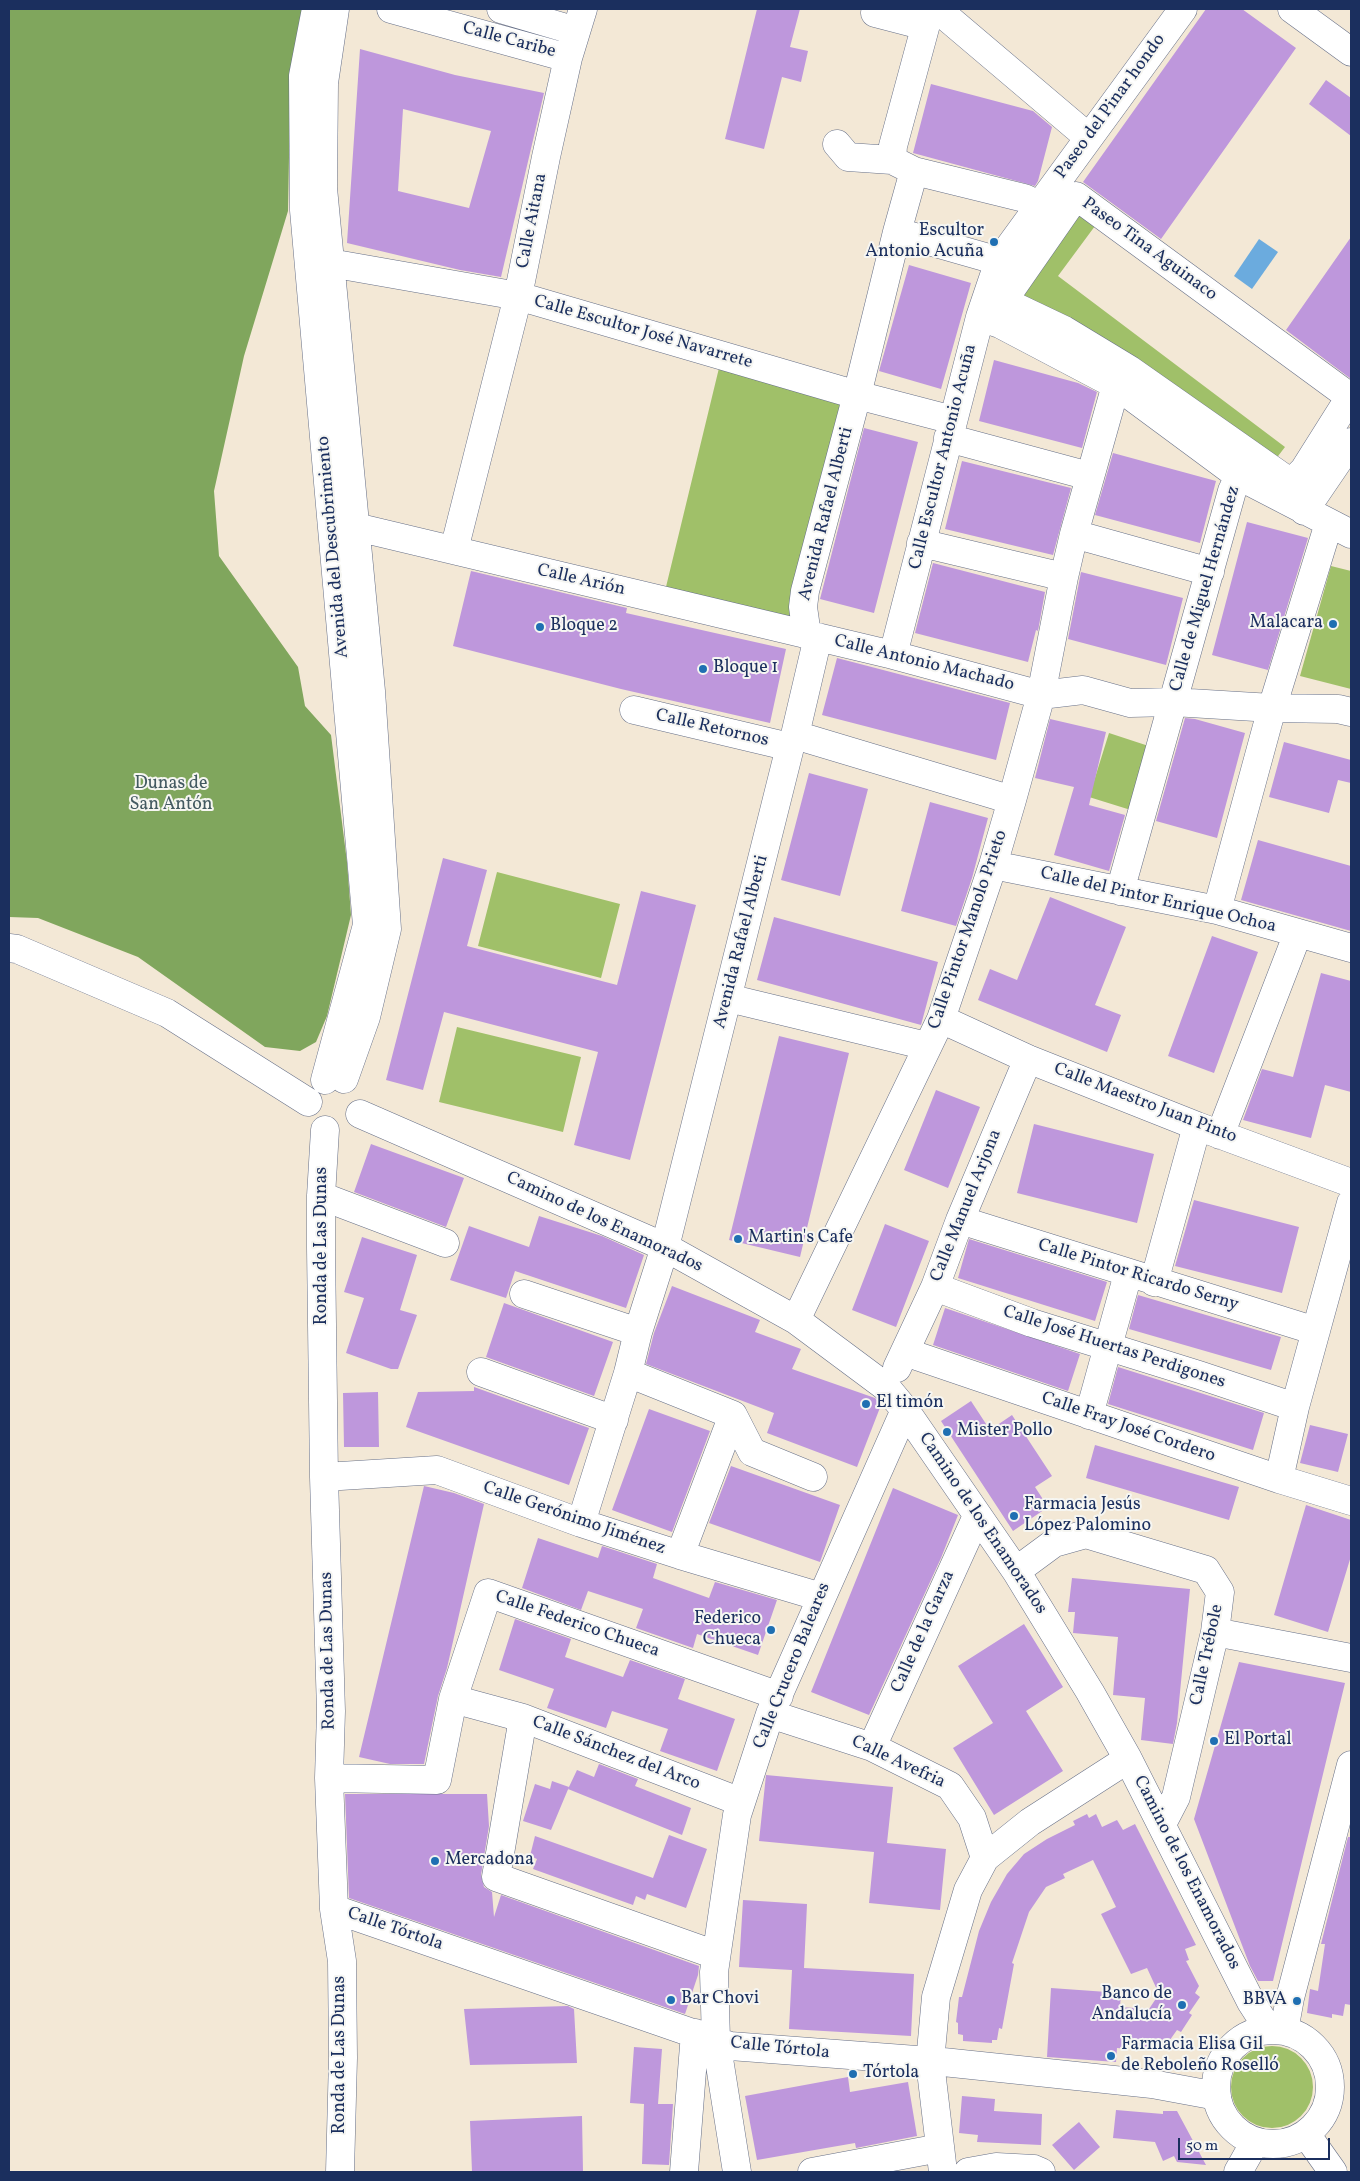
<!DOCTYPE html>
<meta charset="utf-8">
<style>
body{margin:0}
#map{position:relative;width:1360px;height:2181px;overflow:hidden;background:#f3e8d6;font-family:Vollkorn,serif}
canvas{display:block}
.frame{position:absolute;inset:0;border:10px solid #1b2f5e;pointer-events:none}
.scale{position:absolute;left:1178px;top:2138px;width:152px;height:22px;box-sizing:border-box;border:2px solid #1b2f5e;border-top:0;padding-left:6px;font-size:15px;line-height:18px;white-space:nowrap;color:#1b2f5e;-webkit-text-stroke:4px #f6f6f2;paint-order:stroke}
</style>
<div id="map">
<canvas width="1360" height="2181"></canvas>
<div class="frame"></div>
<div class="scale">50 m</div>
</div>
<script>
const c = document.querySelector('canvas').getContext('2d');
c.lineJoin = 'round';
function paint(path, color) { c.fillStyle = color; c.fill(path, 'evenodd'); }
const toPath = rows => new Path2D(rows.map(r => 'M' + r).join(''));
function trace(path, color, width, dash) { c.strokeStyle = color; c.lineWidth = width; c.lineCap = dash ? 'butt' : 'round'; c.setLineDash(dash || []); c.stroke(path); }
function drawText(font, color, halo, rows, align = 'center') {
  c.font = font + ' Vollkorn,serif'; c.lineWidth = 4; c.setLineDash([]); c.textBaseline = 'middle'; c.strokeStyle = halo; c.fillStyle = color; for (const [text, x, y, turn = 0] of rows) {
    c.save(); c.translate(x, y); c.rotate((+turn || 0) * Math.PI / 180); c.textAlign = isNaN(turn) ? turn : align; if (halo) c.strokeText(text, 0, 0); c.fillText(text, 0, 0); c.restore();
  }
}
paint(toPath([
 [1072,209,1095,226,1058,276,1285,447,1272,464,1011,297],
 [719,368,846,399,792,622,665,591],
 [1331,566,1351,571,1351,689,1300,676],
 [1109,733,1170,753,1150,816,1089,797],
 [497,872,620,904,601,978,478,946],
 [457,1027,581,1057,563,1132,439,1102],
 '1231 2087a41 41 0 1 1 82 0a41 41 0 1 1-82 0Z'
]), '#a0c069');
paint(toPath([
 [9,9,304,9,290,103,288,211,244,356,214,491,219,556,298,667,305,706,331,735,347,862,351,915,327,1016,316,1042,300,1051,265,1047,138,957,38,918,9,917]
]), '#80a65d');
paint(toPath([
 [1259,239,1278,252,1252,289,1234,276]
]), '#6babde');
paint(toPath([
 [757,9,800,9,790,47,808,51,801,82,782,77,764,149,725,139],
 [1206,9,1242,9,1296,48,1161,239,1083,182],
 [360,49,455,75,544,93,501,277,460,270,347,243],
 [403,109,491,131,469,208,398,191],
 [1326,80,1351,98,1351,136,1309,104],
 [931,84,1033,111,1052,127,1038,181,1035,186,913,153],
 [1351,237,1351,379,1286,330],
 [909,265,971,283,941,389,879,371],
 [994,360,1078,383,1097,392,1082,448,979,421],
 [864,428,918,442,874,613,820,599],
 [1113,453,1216,481,1200,543,1095,515],
 [962,461,1071,488,1053,555,945,529],
 [1247,522,1308,538,1268,670,1212,655],
 [933,563,1045,592,1038,631,1036,630,1028,662,915,633],
 [471,571,627,608,626,613,786,649,770,723,621,689,453,646],
 [1081,572,1183,598,1166,665,1068,639],
 [837,658,1010,703,996,760,822,715],
 [1185,718,1195,719,1245,733,1217,838,1156,821],
 [1050,719,1106,732,1089,805,1125,815,1109,871,1054,855,1074,787,1035,778],
 [1284,742,1351,760,1351,783,1338,780,1329,813,1269,797],
 [809,773,868,789,840,896,781,880],
 [930,802,988,818,972,878,956,926,901,911],
 [1258,840,1351,866,1351,931,1241,900],
 [443,858,487,870,467,946,617,985,641,891,696,905,630,1160,574,1145,598,1052,444,1012,423,1090,386,1080],
 [1050,897,1126,927,1095,1005,1121,1015,1107,1052,978,1000,990,969,1017,980],
 [774,917,938,962,921,1025,757,980],
 [1212,936,1258,952,1214,1073,1168,1056],
 [1321,973,1351,981,1351,1092,1325,1085,1311,1138,1243,1120,1262,1069,1293,1077],
 [779,1036,849,1053,800,1257,729,1240],
 [936,1090,980,1107,948,1188,904,1170],
 [1034,1124,1154,1154,1137,1223,1017,1193],
 [371,1144,464,1178,446,1227,354,1192],
 [1194,1200,1299,1227,1282,1293,1175,1266],
 [539,1216,602,1236,644,1255,626,1308,515,1271,506,1298,450,1280,469,1226,529,1247],
 [885,1224,929,1241,896,1327,852,1310],
 [362,1237,417,1255,400,1310,417,1315,398,1369,391,1369,346,1353,364,1298,344,1292],
 [969,1239,1107,1282,1095,1321,958,1278],
 [672,1286,760,1320,755,1332,801,1349,792,1369,875,1398,881,1405,857,1467,767,1433,774,1413,646,1364,654,1333],
 [1138,1295,1281,1337,1271,1370,1129,1329],
 [504,1303,613,1342,594,1396,486,1357],
 [945,1308,1080,1354,1068,1391,933,1345],
 [1118,1367,1264,1413,1253,1450,1108,1404],
 [474,1387,589,1428,569,1485,406,1427,418,1392,474,1391],
 [378,1392,379,1447,344,1447,343,1393],
 [971,1401,990,1430,1012,1415,1052,1476,1035,1487,1048,1507,1013,1531,941,1421],
 [649,1409,710,1431,672,1532,612,1510],
 [1310,1425,1348,1434,1338,1472,1300,1463],
 [1095,1445,1239,1487,1229,1520,1086,1478],
 [731,1466,840,1505,820,1562,709,1523],
 [424,1486,454,1493,484,1504,447,1668,438,1696,424,1764,390,1764,359,1757],
 [893,1488,958,1515,941,1558,869,1715,811,1692],
 [1306,1505,1351,1520,1351,1556,1328,1632,1274,1615],
 [538,1538,598,1558,602,1546,657,1564,653,1578,709,1598,715,1582,777,1600,758,1655,697,1634,693,1648,636,1628,643,1609,588,1591,581,1610,522,1588],
 [1072,1578,1190,1589,1177,1723,1173,1744,1141,1740,1145,1698,1113,1695,1118,1637,1073,1633,1075,1612,1068,1612],
 [515,1619,571,1639,565,1657,623,1677,630,1660,685,1679,678,1699,735,1719,717,1771,660,1751,668,1729,612,1711,606,1728,547,1708,554,1689,499,1670],
 [1024,1624,1063,1687,1026,1711,1063,1771,994,1815,953,1748,993,1723,958,1666],
 [1239,1662,1345,1683,1273,1981,1258,1981,1250,1966,1194,1819],
 [599,1764,638,1779,635,1786,691,1808,682,1835,568,1789,577,1770,594,1777],
 [766,1775,893,1787,887,1843,946,1849,940,1910,869,1903,874,1852,759,1841],
 [552,1781,569,1787,551,1830,523,1821,535,1784,550,1789],
 [345,1794,487,1794,489,1826,481,1875,484,1887,492,1892,494,1917,501,1895,699,1966,698,1975,685,2014,349,1898],
 [1087,1814,1089,1818,1096,1814,1102,1827,1117,1820,1123,1830,1135,1824,1196,1945,1185,1949,1189,1960,1186,1961,1199,1986,1195,1993,1200,1997,1189,2013,1192,2015,1181,2032,1177,2030,1167,2044,1156,2048,1128,2046,1128,2049,1117,2048,1116,2062,1047,2057,1051,1988,1121,1993,1120,2007,1149,2009,1159,1994,1147,1968,1131,1974,1101,1914,1116,1907,1093,1860,1063,1874,1065,1878,1046,1887,1029,1912,1012,1963,1014,1964,1002,2029,999,2028,997,2040,992,2040,992,2043,963,2041,963,2035,958,2034,958,2023,956,2022,959,1997,962,1997,979,1931,991,1902,1007,1874,1024,1854,1047,1839,1075,1825,1073,1821],
 [669,1835,707,1849,686,1908,647,1894,645,1900,636,1896,633,1905,533,1869,537,1859,530,1856,535,1836,653,1878],
 [1348,1837,1351,1837,1351,2005,1345,2004,1343,2016,1332,2014,1332,2018,1307,2013,1310,1989,1318,1991,1325,1944,1321,1944],
 [743,1900,807,1904,804,1968,914,1974,911,2036,789,2029,792,1970,739,1967],
 [568,2006,574,2009,577,2063,470,2065,464,2009],
 [634,2047,662,2049,658,2104,673,2104,669,2165,642,2164,644,2104,630,2103],
 [848,2077,850,2092,908,2082,917,2136,856,2148,855,2143,757,2160,745,2096],
 [962,2096,995,2099,994,2111,1042,2114,1041,2145,977,2142,978,2135,959,2133],
 [1116,2110,1163,2114,1163,2111,1177,2111,1206,2165,1177,2162,1174,2156,1163,2161,1155,2142,1113,2138],
 [582,2116,583,2172,472,2172,470,2121],
 [1079,2122,1100,2147,1074,2170,1052,2145]
]), '#be97dc');
const minor = toPath([
 [316,9,303,76,304,210,367,925,325,1080],
 [335,9,324,83,323,188,371,691,387,929,366,1017,344,1079],
 [391,9,568,58],
 [501,9,576,31],
 [937,9,1088,137],
 [1292,9,1351,52],
 [875,13,925,26],
 [837,144,848,157,892,160],
 [914,171,892,160,893,146,929,13,932,9],
 [1076,196,1350,397,1304,470,1293,481,1284,478,1130,370,1064,330,1003,301,1076,196],
 [999,261,897,232,914,171,1024,198,1039,205],
 [330,263,518,296,857,395,953,420],
 [980,317,1000,324,1116,385,1239,476,1351,534],
 [948,438,1089,476],
 [1304,511,1351,442],
 [356,527,893,655,1041,695,1083,690,1130,703,1173,702,1272,708,1338,709,1351,712],
 [1074,534,1210,572],
 [921,543,1064,577],
 [454,550,518,296,546,157,568,58,583,9],
 [807,635,803,607,805,591,857,395,897,232],
 [893,655,980,317,999,261,1183,9],
 [634,710,790,747],
 [795,735,1012,800],
 [993,865,1217,910,1351,948],
 [1120,891,1232,491,1239,476],
 [1217,910,1272,708,1329,523],
 [9,948,17,949,167,1013,308,1102],
 [728,998,927,1046],
 [941,1019,1028,1059,1197,1126,1351,1183],
 [360,1114,665,1247,796,1320,886,1387,905,1410,1016,1571,1090,1692,1128,1759,1251,2002,1269,2030],
 [325,1130,321,1196,321,1248,324,1477,331,1711,329,1778,334,1909,342,1961,343,2058,340,2172],
 [1220,1135,1298,933],
 [321,1196,445,1243],
 [960,1220,1316,1331],
 [1154,1282,1197,1126],
 [935,1287,1032,1323,1199,1375,1295,1407],
 [524,1294,638,1332],
 [796,1320,941,1019,993,865,1012,800,1041,695,1064,577,1074,534,1116,385],
 [905,1352,1279,1479,1351,1501],
 [897,1368,935,1287,960,1220,1028,1059],
 [481,1372,614,1420],
 [628,1373,733,1415,752,1452,813,1477],
 [1089,1415,1128,1274],
 [324,1477,437,1470,581,1523,680,1555,821,1597],
 [1279,1479,1295,1407,1351,1203],
 [581,1523,628,1373,638,1332,665,1247,790,747,795,735,818,637],
 [680,1555,733,1415],
 [1016,1571,1054,1543,1086,1534,1206,1570,1220,1592,1215,1632,1176,1797,1162,1824],
 [1215,1632,1351,1658],
 [453,1699,523,1718],
 [770,1714,872,1747,950,1786,972,1818,985,1858],
 [872,1747,977,1516],
 [329,1778,437,1780,453,1699,488,1593,779,1696],
 [334,1909,730,2046,943,2062,1152,2084,1217,2096],
 [716,1955,496,1877,523,1718,741,1802],
 '1216 2087a57 57 0 1 1 114 0a57 57 0 1 1-114 0Z',
 [1284,2031,1290,1998,1351,1765],
 [1306,2134,1333,2172],
 [684,2172,695,2033],
 [737,2172,716,2040,714,1972,737,1815,770,1714,905,1410],
 [812,2172,940,2148],
 [943,2172,930,2062,936,1997,968,1890,985,1858,1030,1822,1128,1759],
 [968,2172,996,2167,1034,2169,1041,2172],
 [1238,2172,1255,2142]
]);
trace(minor, '#677088', 29);
trace(minor, '#fff', 28);
for (const [x, y, r, color] of [
 [994,242,5,"#1f6fb2"],
 [1333,624,5,"#1f6fb2"],
 [540,627,5,"#1f6fb2"],
 [703,669,5,"#1f6fb2"],
 [738,1239,5,"#1f6fb2"],
 [866,1404,5,"#1f6fb2"],
 [947,1432,5,"#1f6fb2"],
 [1014,1516,5,"#1f6fb2"],
 [771,1630,5,"#1f6fb2"],
 [1214,1741,5,"#1f6fb2"],
 [435,1861,5,"#1f6fb2"],
 [671,2000,5,"#1f6fb2"],
 [1297,2001,5,"#1f6fb2"],
 [1182,2005,5,"#1f6fb2"],
 [1111,2056,5,"#1f6fb2"],
 [853,2074,5,"#1f6fb2"]
]) { const dot = new Path2D(); dot.arc(x, y, r, 0, 2 * Math.PI); c.fillStyle = color; c.fill(dot); trace(dot, '#f6f6f2', 2); }
drawText('18px', '#1b2f5e', '#f6f6f2', [
 ["Calle Caribe",509,41,15],
 ["Paseo del Pinar hondo",1111,107,-54],
 ["Calle Aitana",533,221,-79],
 ["Paseo Tina Aguinaco",1149,250,36],
 ["Calle Escultor José Navarrete",643,333,16],
 ["Calle Escultor Antonio Acuña",944,457,-76],
 ["Avenida Rafael Alberti",827,514,-76],
 ["Avenida del Descubrimiento",334,547,-95],
 ["Calle Arión",581,581,13],
 ["Calle de Miguel Hernández",1206,589,-74],
 ["Calle Antonio Machado",924,664,14],
 ["Calle Retornos",712,729,13],
 ["Calle del Pintor Enrique Ochoa",1158,901,13],
 ["Calle Pintor Manolo Prieto",969,930,-71],
 ["Avenida Rafael Alberti",742,942,-76],
 ["Calle Maestro Juan Pinto",1145,1104,21],
 ["Calle Manuel Arjona",967,1206,-68],
 ["Camino de los Enamorados",604,1223,25],
 ["Ronda de Las Dunas",323,1246,-90],
 ["Calle Pintor Ricardo Serny",1138,1276,17],
 ["Calle José Huertas Perdigones",1114,1348,18],
 ["Calle Fray José Cordero",1128,1428,19],
 ["Calle Gerónimo Jiménez",574,1519,19],
 ["Camino de los Enamorados",982,1524,56],
 ["Calle Federico Chueca",577,1625,19],
 ["Calle de la Garza",924,1632,-66],
 ["Ronda de Las Dunas",329,1651,-91],
 ["Calle Trébole",1208,1655,-78],
 ["Calle Crucero Baleares",793,1666,-68],
 ["Calle Sánchez del Arco",616,1754,21],
 ["Calle Avefria",898,1763,25],
 ["Camino de los Enamorados",1186,1873,63],
 ["Calle Tórtola",395,1930,19],
 ["Calle Tórtola",780,2049,6],
 ["Ronda de Las Dunas",341,2055,-90]
]);
drawText('18px', '#1b2f5e', '#f6f6f2', [
 ["Escultor",984,232,"right"],
 ["Antonio Acuña",984,253,"right"],
 ["Malacara",1323,624,"right"],
 ["Bloque 2",550,627],
 ["Bloque 1",713,669],
 ["Martin's Cafe",748,1239],
 ["El timón",876,1404],
 ["Mister Pollo",957,1432],
 ["Farmacia Jesús",1024,1506],
 ["López Palomino",1024,1527],
 ["Federico",761,1620,"right"],
 ["Chueca",761,1641,"right"],
 ["El Portal",1224,1741],
 ["Mercadona",445,1861],
 ["Banco de",1172,1995,"right"],
 ["Andalucía",1172,2016,"right"],
 ["Bar Chovi",681,2000],
 ["BBVA",1287,2001,"right"],
 ["Farmacia Elisa Gil",1121,2046],
 ["de Reboleño Roselló",1121,2067],
 ["Tórtola",863,2074]
], 'left');
drawText('18px', '#435a61', '#f6f6f2', [
 ["Dunas de",171,785],
 ["San Antón",171,806]
]);
</script>
